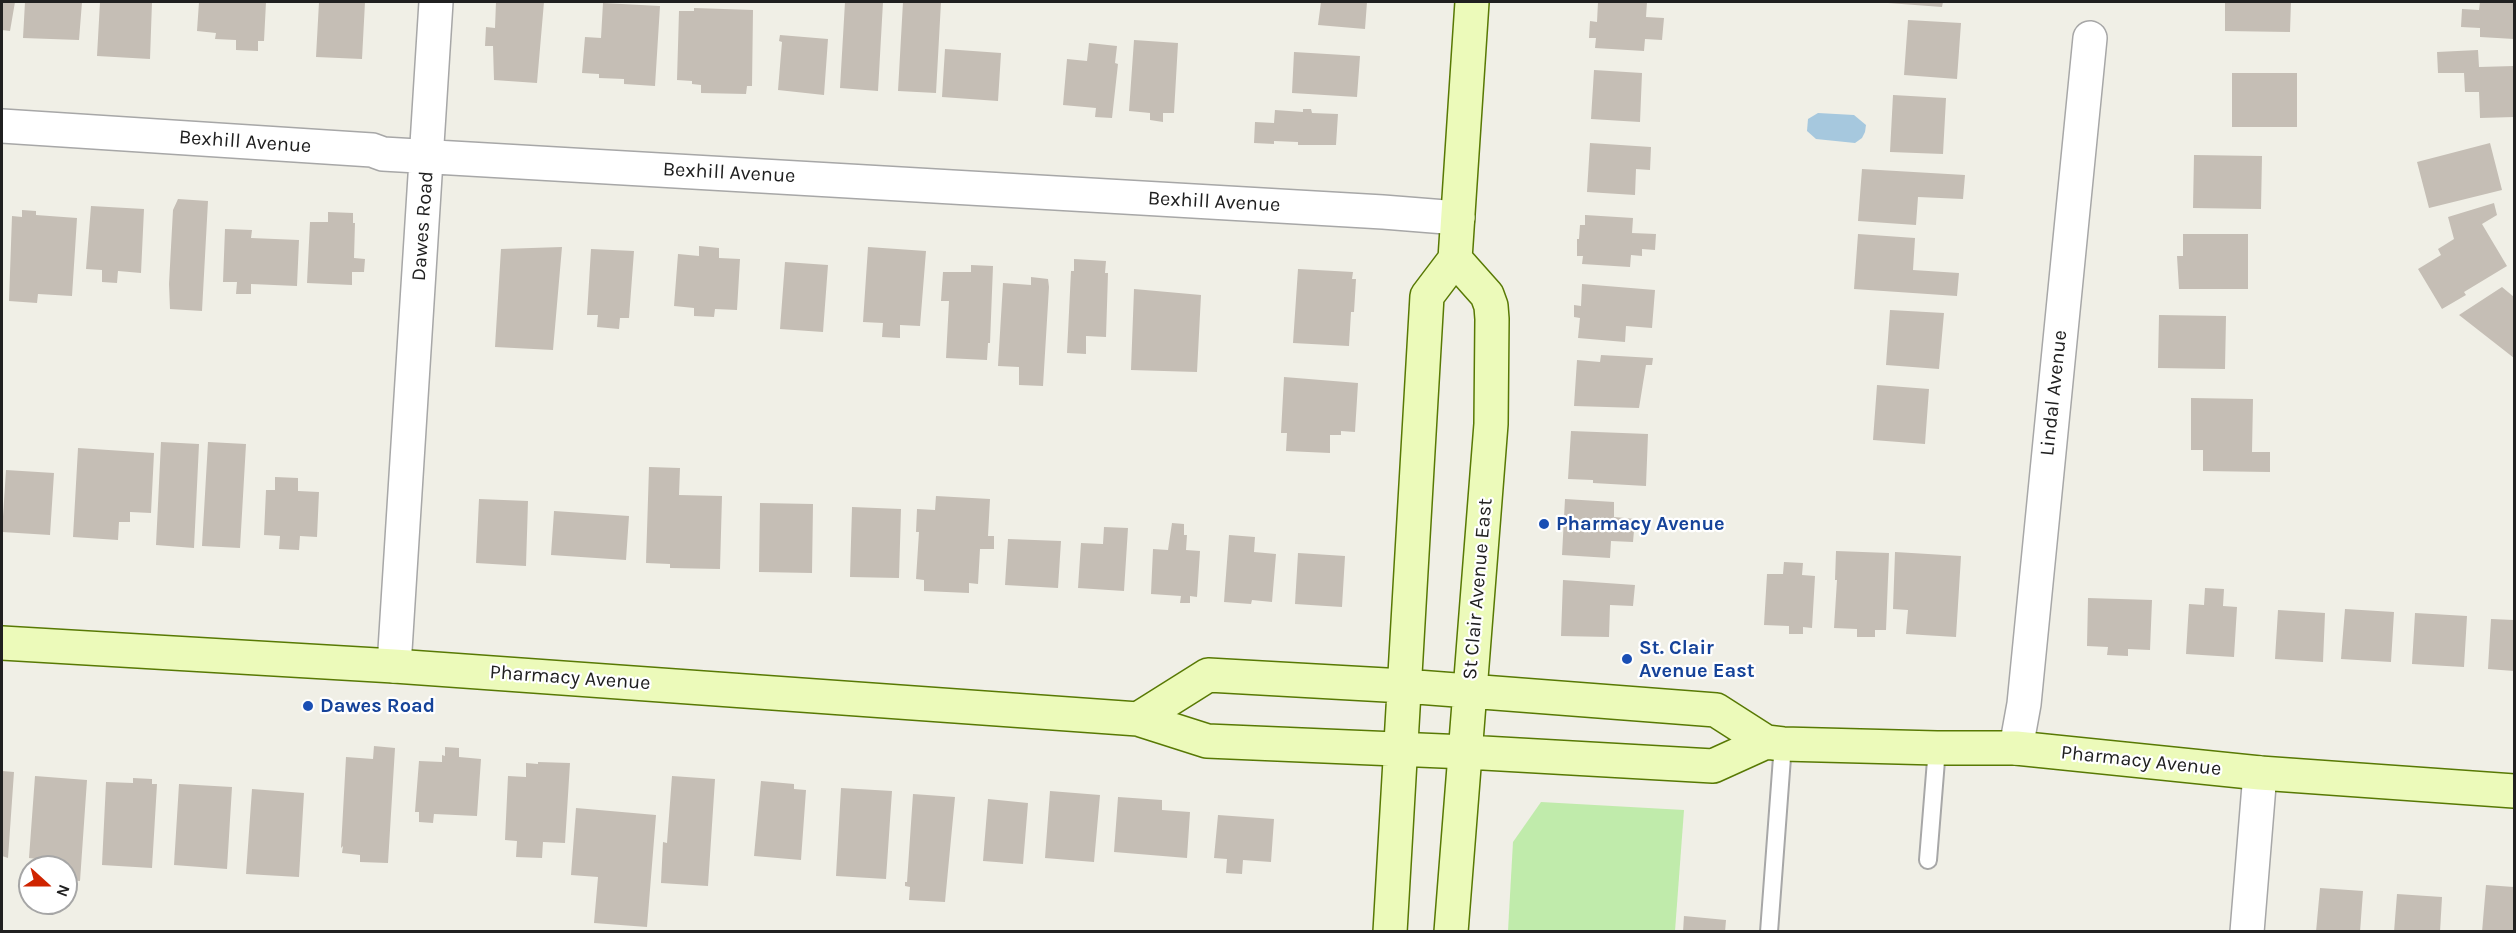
<!DOCTYPE html>
<style>
body{margin:0}
#map{position:relative;width:2516px;height:933px;overflow:hidden;background:#f0efe6;font-family:Karla,sans-serif}
canvas{display:block}
.frame{position:absolute;inset:0;border:3px solid #202020;pointer-events:none}
.north{position:absolute;left:18px;top:855px;width:60px;height:60px;box-sizing:border-box;background:#fff;border:2px solid #a6a6a6;border-radius:50%;rotate:111deg;font-size:16px;font-weight:700;line-height:24px;text-align:center;color:#202020}
.north::after{content:'';display:block;margin:auto;width:21px;height:27px;background:#cf2400;clip-path:polygon(50% 0,100% 100%,50% 72%,0 100%)}
</style>
<div id="map">
<canvas width="2516" height="933"></canvas>
<div class="frame"></div>
<div class="north">N</div>
</div>
<script>
const c = document.querySelector('canvas').getContext('2d');
c.lineJoin = 'round';
function paint(path, color) { c.fillStyle = color; c.fill(path, 'evenodd'); }
const toPath = rows => new Path2D(rows.map(r => 'M' + r).join(''));
function trace(path, color, width, dash) { c.strokeStyle = color; c.lineWidth = width; c.lineCap = dash ? 'butt' : 'round'; c.setLineDash(dash || []); c.stroke(path); }
function drawText(font, color, halo, rows, align = 'center') {
  c.font = font + ' Karla,sans-serif'; c.lineWidth = 4.5; c.setLineDash([]); c.textBaseline = 'middle'; c.strokeStyle = halo; c.fillStyle = color; for (const [text, x, y, turn = 0] of rows) {
    c.save(); c.translate(x, y); c.rotate((+turn || 0) * Math.PI / 180); c.textAlign = isNaN(turn) ? turn : align; if (halo) c.strokeText(text, 0, 0); c.fillText(text, 0, 0); c.restore();
  }
}
paint(toPath([
 [1541,802,1684,810,1675,931,1508,931,1513,842]
]), '#c0ebab');
paint(toPath([
 [1818,113,1854,115,1866,125,1865,132,1862,138,1855,143,1816,139,1807,131,1808,119]
]), '#a6c8de');
paint(toPath([
 [2,2,15,2,10,31,2,30],
 [25,2,82,2,79,40,23,38],
 [100,2,152,2,150,59,97,56],
 [199,2,266,2,264,41,258,41,258,51,236,50,236,40,215,39,216,33,197,31],
 [319,2,365,2,362,59,316,57],
 [496,2,544,2,537,83,494,80,493,46,485,46,486,27,495,28],
 [845,2,883,2,878,91,840,88],
 [903,2,941,2,936,93,898,91],
 [1321,2,1367,2,1365,29,1318,25],
 [1598,2,1647,2,1646,17,1664,18,1662,40,1645,39,1644,51,1595,48,1596,38,1589,38,1590,21,1597,22],
 [1888,2,1943,2,1942,7,1888,3],
 [2225,2,2291,2,2290,32,2225,31],
 [2480,2,2514,2,2514,39,2480,37,2480,28,2461,27,2462,9,2479,10],
 [603,3,660,6,655,86,624,84,624,79,599,78,599,74,582,73,585,37,601,38],
 [694,8,753,10,752,86,747,86,746,94,701,93,701,85,692,84,692,81,677,80,679,11,694,11],
 [1908,20,1961,23,1957,79,1904,75],
 [780,35,828,39,824,95,778,90,782,42,779,41],
 [1134,40,1178,43,1174,113,1163,113,1163,122,1150,120,1150,113,1129,111],
 [1089,43,1117,46,1115,63,1118,64,1112,118,1095,117,1096,108,1063,105,1067,59,1087,61],
 [945,49,1001,53,998,101,942,97],
 [2478,50,2479,67,2514,66,2514,117,2480,118,2479,92,2465,92,2464,73,2438,73,2437,52],
 [1294,52,1360,56,1357,97,1292,93],
 [1594,70,1642,73,1640,122,1591,119],
 [2232,73,2297,73,2297,127,2232,127],
 [1893,95,1946,98,1943,154,1890,152],
 [1303,109,1311,109,1312,113,1338,114,1336,145,1298,145,1298,142,1274,141,1274,144,1254,143,1255,122,1274,123,1275,110,1303,112],
 [1590,143,1651,147,1650,170,1636,169,1635,195,1587,192],
 [2490,143,2502,190,2429,208,2417,162],
 [2194,155,2262,156,2261,209,2193,208],
 [1862,169,1965,175,1963,199,1918,197,1916,225,1858,221],
 [178,199,208,201,202,311,170,309,169,284,173,210],
 [2494,203,2497,215,2482,224,2507,266,2464,292,2466,295,2442,309,2418,269,2441,255,2438,249,2454,239,2448,217],
 [91,206,144,209,141,273,118,271,117,283,102,282,102,270,86,269],
 [22,210,36,211,36,215,77,218,72,296,38,294,37,303,9,301,12,216,22,217],
 [328,212,353,213,353,223,355,223,354,258,365,259,364,272,352,272,352,285,307,283,310,222,328,222],
 [1585,215,1633,218,1632,233,1656,234,1655,250,1642,249,1642,256,1631,255,1630,267,1582,264,1583,256,1577,256,1577,239,1579,239,1580,225,1585,225],
 [225,229,252,230,251,238,299,240,297,286,251,284,251,294,236,294,237,282,223,282],
 [1858,234,1915,238,1913,270,1959,273,1957,296,1854,289],
 [2183,234,2248,234,2248,289,2179,289,2177,256,2183,256],
 [699,246,719,248,719,258,740,259,737,310,715,309,714,317,694,316,694,308,674,306,678,254,699,256],
 [562,247,553,350,495,347,501,249],
 [868,247,926,251,920,326,900,325,900,338,882,337,883,323,863,322],
 [591,249,634,251,629,318,620,318,619,329,597,327,598,315,587,315],
 [1074,259,1106,261,1105,273,1108,273,1106,337,1086,336,1086,354,1067,353,1071,271,1074,271],
 [785,262,828,265,823,332,780,329],
 [971,265,993,266,990,343,988,343,987,360,946,358,949,301,941,301,943,272,971,272],
 [1298,269,1353,272,1352,279,1356,279,1354,312,1351,312,1349,346,1293,343],
 [1031,277,1048,279,1049,287,1043,386,1019,385,1019,367,998,366,1003,283,1031,285],
 [1582,284,1655,290,1652,328,1626,326,1625,342,1578,338,1580,318,1574,317,1574,305,1581,306],
 [2502,287,2514,297,2514,358,2459,315],
 [1134,289,1201,295,1197,372,1131,370],
 [1890,310,1944,313,1939,369,1886,365],
 [2159,315,2226,316,2225,369,2158,368],
 [1601,355,1653,358,1652,365,1646,365,1639,408,1574,406,1577,360,1600,362],
 [1284,377,1358,383,1355,432,1341,431,1341,435,1330,435,1330,453,1286,451,1287,433,1281,433],
 [1877,385,1929,389,1925,444,1873,440],
 [2191,398,2253,399,2252,452,2270,452,2270,472,2203,471,2203,450,2191,450],
 [1571,431,1648,434,1646,486,1593,483,1593,480,1568,479],
 [161,442,199,444,194,548,156,545],
 [208,442,246,444,240,548,202,546],
 [78,448,154,453,151,513,130,512,130,522,119,522,118,540,73,537],
 [649,467,680,468,679,495,722,496,720,569,670,568,670,564,646,563],
 [6,470,54,473,50,535,2,532],
 [275,477,298,478,298,491,319,492,317,537,300,536,299,550,279,549,280,536,264,535,266,490,275,490],
 [936,496,990,499,988,536,994,536,994,549,980,549,978,584,969,583,969,593,924,591,924,580,916,579,919,532,916,532,917,509,935,510],
 [479,499,528,501,526,566,476,563],
 [1565,499,1614,502,1614,517,1635,519,1633,542,1611,541,1610,558,1562,555],
 [760,503,813,504,812,573,759,572],
 [852,507,901,509,899,578,850,577],
 [554,511,629,516,626,560,551,555],
 [1172,523,1184,524,1184,535,1187,535,1186,550,1200,551,1197,597,1190,596,1190,603,1180,603,1181,596,1151,594,1153,549,1168,550],
 [1104,527,1128,528,1124,591,1078,588,1081,543,1103,544],
 [1229,535,1255,537,1254,552,1276,554,1272,602,1252,600,1251,604,1224,602],
 [1008,539,1061,541,1058,588,1005,585],
 [1836,551,1889,553,1886,630,1875,630,1875,637,1857,637,1857,629,1834,628,1837,580,1835,580],
 [1895,552,1961,556,1956,637,1906,634,1908,610,1893,609],
 [1298,553,1345,556,1342,607,1295,604],
 [1784,562,1803,563,1802,575,1815,576,1812,628,1803,627,1803,634,1789,634,1789,626,1764,625,1767,574,1783,574],
 [1563,580,1635,585,1633,606,1610,605,1609,637,1561,636],
 [2205,588,2224,589,2223,606,2237,607,2234,657,2186,654,2189,604,2204,605],
 [2088,598,2152,600,2150,650,2128,649,2128,656,2107,655,2108,647,2087,646],
 [2345,609,2394,612,2391,662,2341,659],
 [2278,610,2325,613,2323,662,2275,659],
 [2415,613,2467,616,2464,667,2412,664],
 [2491,619,2514,620,2514,671,2488,669],
 [374,746,395,748,388,863,360,862,360,855,342,853,343,846,341,848,346,757,373,759],
 [445,747,459,748,459,757,481,759,477,816,434,814,433,823,419,822,419,812,415,812,419,761,442,762,442,755,445,756],
 [538,762,570,763,565,843,543,842,542,858,516,857,517,841,505,840,508,776,526,777,526,763,538,764],
 [2,771,14,772,8,858,2,856],
 [35,776,87,780,80,881,66,880,66,867,37,867,37,859,29,858],
 [672,776,715,779,708,886,661,883,663,842,667,843],
 [133,778,152,779,152,784,157,784,152,868,102,865,106,782,133,783],
 [761,781,794,784,794,789,806,790,801,860,754,856],
 [179,784,232,787,227,869,174,865],
 [841,788,892,791,886,879,836,876],
 [252,789,304,793,299,877,246,874],
 [1050,791,1100,795,1094,862,1045,858],
 [913,794,955,797,945,902,909,900,910,887,905,886,905,882,907,882],
 [1118,797,1162,800,1162,810,1190,812,1187,858,1114,852],
 [988,799,1028,803,1023,864,983,861],
 [576,808,656,815,647,927,594,923,598,877,571,875],
 [1218,815,1274,819,1271,862,1243,860,1242,874,1226,873,1227,859,1214,858],
 [2486,885,2514,887,2514,932,2482,932],
 [2320,888,2363,891,2360,932,2316,932],
 [2397,894,2442,897,2440,932,2394,932],
 [1684,916,1726,920,1725,932,1683,932]
]), '#c5beb5');
const lane = toPath([
 [1928,860,1937,748],
 [1769,932,1783,744]
]);
const street = toPath([
 [2,126,372,150,383,154,1383,212,1458,218],
 [394,666,436,2],
 [2016,748,2024,704,2090,38],
 [2247,932,2260,773]
]);
const secondary = toPath([
 [2,643,394,666,1138,719,1207,741,1466,752,1713,766,1766,742],
 [1138,719,1208,675,1404,686,1716,710,1766,742,1783,744,1937,748,2016,748,2260,773,2514,791],
 [1390,932,1427,296,1455,259,1472,2],
 [1451,932,1491,424,1492,319,1491,306,1487,295,1455,259]
]);
trace(lane, '#a7a7a7', 20);
trace(street, '#a7a7a7', 36);
trace(secondary, '#587904', 36);
trace(lane, '#fff', 16);
trace(street, '#fff', 33);
trace(secondary, '#ecfaba', 33);
for (const [x, y, r, color] of [
 [1544,524,6,"#1a4fb4"],
 [1627,659,6,"#1a4fb4"],
 [308,706,6,"#1a4fb4"]
]) { const dot = new Path2D(); dot.arc(x, y, r, 0, 2 * Math.PI); c.fillStyle = color; c.fill(dot); trace(dot, '#fff', 2); }
drawText('20px', '#202020', '#fff', [
 ["Bexhill Avenue",245,142,4],
 ["Bexhill Avenue",729,173,3],
 ["Bexhill Avenue",1214,202,3],
 ["Dawes Road",423,226,-86],
 ["Lindal Avenue",2054,393,-84],
 ["St Clair Avenue East",1478,589,-85],
 ["Pharmacy Avenue",570,678,4],
 ["Pharmacy Avenue",2141,761,6]
]);
drawText('bold 20px', '#164399', '#fff', [
 ["Pharmacy Avenue",1556,524],
 ["St. Clair",1639,648],
 ["Avenue East",1639,671],
 ["Dawes Road",320,706]
], 'left');
</script>
